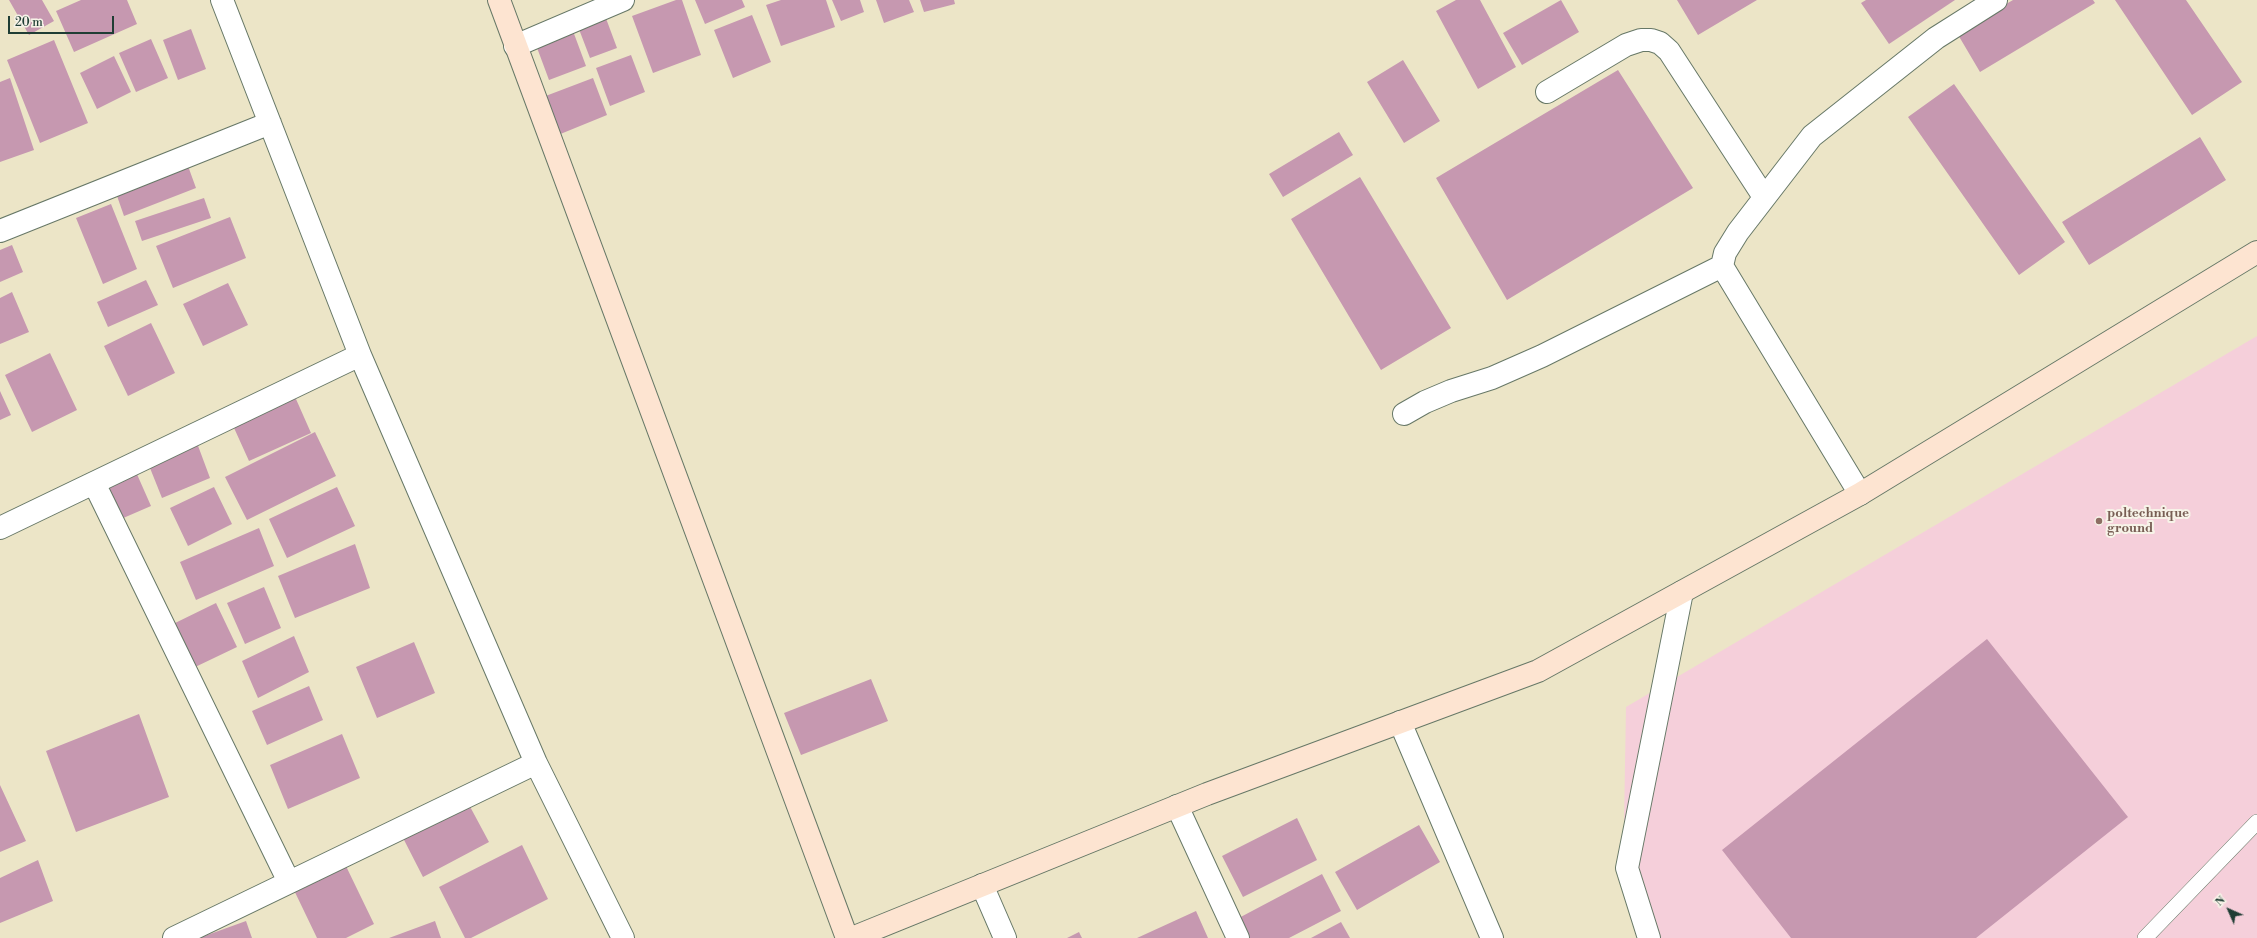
<!DOCTYPE html>
<style>
body{margin:0}
#map{position:relative;width:2257px;height:938px;overflow:hidden;background:#ece5c7;font-family:"Libre Bodoni",serif}
canvas{display:block}
.north{position:absolute;left:2209px;top:890px;width:40px;height:40px;-webkit-text-stroke:3px #f7f3e8;paint-order:stroke;rotate:315deg;font-size:11px;font-weight:700;line-height:16px;text-align:center;color:#1f3d34}
.north::after{content:'';display:block;margin:auto;width:14px;height:18px;background:#1f3d34;clip-path:polygon(50% 0,100% 100%,50% 72%,0 100%)}
.scale{position:absolute;left:8px;top:16px;width:106px;height:18px;box-sizing:border-box;border:2px solid #1f3d34;border-top:0;padding-left:5px;font-size:12px;line-height:14px;white-space:nowrap;color:#1f3d34;-webkit-text-stroke:3px #f7f3e8;paint-order:stroke}
</style>
<div id="map">
<canvas width="2257" height="938"></canvas>
<div class="north">N</div>
<div class="scale">20 m</div>
</div>
<script>
const c = document.querySelector('canvas').getContext('2d');
c.lineJoin = 'round';
function paint(path, color) { c.fillStyle = color; c.fill(path, 'evenodd'); }
const toPath = rows => new Path2D(rows.map(r => 'M' + r).join(''));
function trace(path, color, width, dash) { c.strokeStyle = color; c.lineWidth = width; c.lineCap = dash ? 'butt' : 'round'; c.setLineDash(dash || []); c.stroke(path); }
function drawText(font, color, halo, rows, align = 'center') {
  c.font = font + ' "Libre Bodoni",serif'; c.lineWidth = 4; c.setLineDash([]); c.textBaseline = 'middle'; c.strokeStyle = halo; c.fillStyle = color; for (const [text, x, y, turn = 0] of rows) {
    c.save(); c.translate(x, y); c.rotate((+turn || 0) * Math.PI / 180); c.textAlign = isNaN(turn) ? turn : align; if (halo) c.strokeText(text, 0, 0); c.fillText(text, 0, 0); c.restore();
  }
}
paint(toPath([
 [2257,336,2257,938,1657,938,1623,882,1626,707]
]), '#f5cfda');
paint(toPath([
 [9,0,42,0,54,21,29,35],
 [81,0,127,0,137,24,74,52,56,11],
 [676,0,682,0,701,55,653,73,632,16],
 [695,0,742,0,745,7,705,24],
 [781,0,826,0,835,27,781,46,766,5],
 [832,0,860,0,864,12,841,21],
 [876,0,909,0,914,12,884,23],
 [920,0,954,0,955,4,924,12],
 [1456,0,1480,0,1516,67,1478,89,1436,11],
 [1561,0,1579,32,1522,65,1503,33],
 [1677,0,1757,0,1698,35],
 [1866,0,1955,0,1889,44,1861,3],
 [2013,0,2093,0,2095,3,1980,72,1957,33],
 [2115,0,2186,0,2242,82,2192,115],
 [604,13,617,48,590,58,577,24],
 [752,15,771,62,733,78,714,30],
 [191,29,206,69,178,80,163,40],
 [573,31,586,66,549,80,536,45],
 [151,39,168,78,136,92,119,53],
 [54,40,88,123,40,143,7,60],
 [631,55,645,92,610,106,596,68],
 [114,56,131,92,97,109,80,73],
 [1403,60,1440,121,1404,143,1367,82],
 [1618,70,1693,188,1507,300,1436,178],
 [10,78,34,150,0,162,0,82],
 [593,78,607,115,558,135,543,97],
 [1954,84,2065,242,2019,275,1908,117],
 [1339,132,1353,155,1283,197,1269,174],
 [2200,137,2226,180,2089,265,2062,222],
 [188,166,196,188,124,216,116,193],
 [1360,177,1451,328,1381,370,1291,219],
 [204,198,211,218,142,241,135,221],
 [111,204,137,269,103,284,76,218],
 [230,217,246,258,173,288,156,246],
 [12,245,23,272,0,282,0,250],
 [146,280,158,305,108,327,97,302],
 [228,283,248,325,203,346,183,304],
 [12,292,29,332,0,344,0,298],
 [151,323,175,373,128,396,104,346],
 [50,353,77,410,32,432,5,375],
 [292,390,311,433,249,461,230,419],
 [0,391,11,415,0,420],
 [315,432,336,476,247,520,225,477],
 [197,443,210,478,162,498,148,463],
 [136,472,151,506,121,519,106,485],
 [214,487,232,524,188,546,170,508],
 [337,487,355,526,287,558,269,519],
 [259,528,274,566,196,600,180,562],
 [355,544,370,588,295,618,278,576],
 [264,587,281,628,245,644,227,603],
 [216,603,237,647,191,669,171,625],
 [294,636,309,672,258,698,242,661],
 [1987,639,2128,817,1976,938,1791,938,1722,850],
 [414,642,435,693,377,718,356,667],
 [871,679,888,721,801,755,784,713],
 [309,686,323,720,267,745,252,711],
 [139,714,169,797,76,832,46,751],
 [342,734,360,778,288,809,270,765],
 [0,785,26,841,0,852],
 [467,801,489,842,423,877,402,836],
 [1297,818,1317,860,1243,897,1222,856],
 [1419,825,1440,862,1357,910,1335,872],
 [522,845,548,899,471,938,465,938,439,887],
 [38,860,53,901,0,923,0,878],
 [344,862,374,924,346,938,317,938,292,886],
 [1322,874,1341,911,1289,938,1244,938,1235,920],
 [1196,911,1208,938,1137,938],
 [246,921,252,938,199,938],
 [435,921,441,938,389,938],
 [1341,922,1350,938,1311,938],
 [1079,932,1082,938,1067,938]
]), '#c698b0');
const lane = toPath([
 [2145,938,2257,822]
]);
const street = toPath([
 [222,0,360,355],
 [515,46,623,0],
 [1547,92,1626,45,1641,40,1651,40,1660,43,1669,51,1764,197],
 [0,231,270,123],
 [1404,414,1425,402,1451,391,1492,378,1542,356,1722,266],
 [94,483,289,882],
 [1860,494,1722,266,1725,253,1738,232,1812,136,1936,38,1996,0],
 [0,528,360,355,536,763],
 [1400,722,1492,938],
 [1177,806,1238,938],
 [982,885,1005,938],
 [174,938,536,763,623,938],
 [1649,938,1627,868,1682,592]
]);
const secondary = toPath([
 [499,0,847,938],
 [852,938,1207,794,1538,671,1860,494,2257,252]
]);
trace(lane, '#677867', 16);
trace(street, '#677867', 24);
trace(secondary, '#677867', 24);
trace(lane, '#fff', 15);
trace(street, '#fff', 22);
trace(secondary, '#fde4d1', 22);
for (const [x, y, r, color] of [
 [2099,521,4,"#8d6e63"]
]) { const dot = new Path2D(); dot.arc(x, y, r, 0, 2 * Math.PI); c.fillStyle = color; c.fill(dot); trace(dot, '#f7f3e8', 1.5); }
drawText('bold 13px', '#785e54', '#f7f3e8', [
 ["poltechnique",2107,514],
 ["ground",2107,529]
], 'left');
</script>
